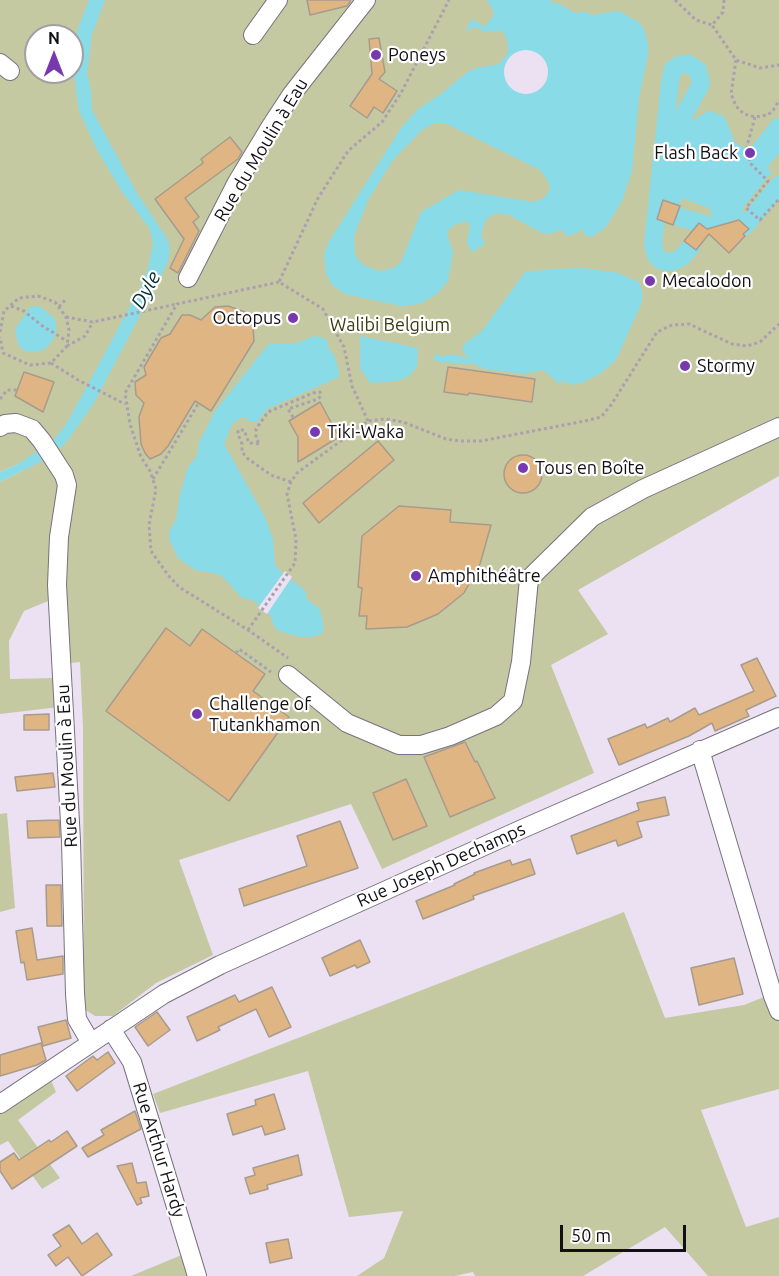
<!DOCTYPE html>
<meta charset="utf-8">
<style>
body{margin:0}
#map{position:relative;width:779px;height:1276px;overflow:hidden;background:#ebe1f2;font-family:Ubuntu,sans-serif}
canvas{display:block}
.north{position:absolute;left:24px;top:24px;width:60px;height:60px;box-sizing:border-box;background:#fff;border:2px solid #a19fa1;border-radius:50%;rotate:0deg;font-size:16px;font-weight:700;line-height:24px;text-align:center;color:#131015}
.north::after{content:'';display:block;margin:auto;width:21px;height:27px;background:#7939ae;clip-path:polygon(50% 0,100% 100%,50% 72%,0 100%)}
.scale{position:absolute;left:560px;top:1225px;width:126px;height:27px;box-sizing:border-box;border:3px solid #131015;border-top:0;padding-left:8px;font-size:18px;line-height:21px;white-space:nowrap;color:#131015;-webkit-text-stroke:4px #fff;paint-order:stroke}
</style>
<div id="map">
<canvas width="779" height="1276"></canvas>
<div class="north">N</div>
<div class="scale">50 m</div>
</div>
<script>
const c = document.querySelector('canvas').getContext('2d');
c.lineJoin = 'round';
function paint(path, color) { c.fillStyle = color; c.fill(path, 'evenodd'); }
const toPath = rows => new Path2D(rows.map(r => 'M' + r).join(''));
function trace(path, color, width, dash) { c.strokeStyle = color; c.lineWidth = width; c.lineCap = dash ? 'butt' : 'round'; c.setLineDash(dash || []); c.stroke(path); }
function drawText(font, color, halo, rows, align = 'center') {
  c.font = font + ' Ubuntu,sans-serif'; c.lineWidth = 4.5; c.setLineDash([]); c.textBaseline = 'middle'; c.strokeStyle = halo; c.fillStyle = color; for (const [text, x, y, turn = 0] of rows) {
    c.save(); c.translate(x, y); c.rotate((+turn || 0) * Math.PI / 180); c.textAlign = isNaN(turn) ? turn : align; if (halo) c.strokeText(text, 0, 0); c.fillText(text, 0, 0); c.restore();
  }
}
paint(toPath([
 [0,0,779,0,779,476,578,590,608,634,551,665,594,773,382,869,351,804,179,860,213,955,156,983,113,1016,95,1016,84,1009,83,728,80,662,70,663,61,600,48,601,24,611,9,641,10,679,55,678,59,707,0,714,0,482,45,459,18,464,0,472],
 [36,36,72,36,72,72,36,72],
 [7,813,15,908,0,912,0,814],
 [624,912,665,1018,744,1005,779,991,779,1089,701,1110,746,1227,779,1217,779,1276,708,1276,665,1227,583,1276,475,1276,473,1272,455,1276,357,1276,384,1258,403,1211,349,1217,308,1071,160,1113,153,1094],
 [50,1078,56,1092,18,1120,60,1178,42,1189,8,1141,0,1145,0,1112],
 [184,1254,191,1276,131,1276]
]), '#c4c9a1');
paint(toPath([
 [89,0,105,0,92,34,87,74,91,90,92,110,137,193,168,240,170,250,168,262,94,403,65,444,46,459,0,482,0,472,18,464,53,441,67,423,141,286,148,268,153,244,150,229,122,192,97,150,79,111,74,74,77,31],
 [486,0,551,0,552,3,559,4,576,13,587,12,591,15,619,11,640,23,644,29,648,44,648,54,639,99,632,171,622,201,606,227,592,237,586,236,582,230,569,236,566,236,564,231,560,230,550,234,542,233,511,216,500,213,492,215,485,221,481,235,485,244,472,252,467,243,470,226,466,221,457,224,450,228,447,234,453,252,448,281,437,294,420,304,401,306,345,294,332,285,326,274,324,255,328,243,401,128,418,109,441,94,466,73,476,68,499,64,508,53,507,39,502,31,484,31,474,27,465,32,472,19,485,27,494,15,491,5],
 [434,123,445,123,540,170,548,181,550,190,543,199,533,202,459,190,421,212,401,262,394,268,379,271,363,265,355,255,354,236,368,200,393,160,422,130],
 [680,109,685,111,684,118,691,121,708,111,722,115,726,120,735,143,743,147,752,146,775,117,779,120,779,143,774,139,756,159,772,172,742,209,745,214,740,218,736,220,730,218,723,213,668,193,661,180,653,178,654,174,663,175,668,172,671,125,666,124,666,122,669,115,676,113],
 [584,268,618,273,639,282,642,291,642,302,616,360,601,373,584,382,574,385,566,383,562,379,561,385,543,370,524,374,485,369,474,364,438,362,434,359,434,356,438,354,441,357,452,354,469,359,462,351,464,344,482,331,525,272,552,269],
 [39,306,54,318,56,324,56,332,53,340,48,346,41,351,31,352,23,350,18,344,15,329,30,307],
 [314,336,324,338,327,341,329,349,334,355,339,371,339,377,267,409,257,422,249,422,247,418,241,418,232,424,224,444,265,517,273,539,275,565,282,573,302,588,306,593,307,600,319,608,321,612,324,631,321,634,311,637,300,637,279,631,274,626,270,615,254,601,241,597,224,578,218,574,195,570,178,558,169,539,170,529,176,520,180,494,188,467,197,456,199,443,215,411,267,346,269,344,295,344],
 [360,336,418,348,417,367,408,377,397,381,370,383,360,368]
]), '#89dbe8');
paint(toPath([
 '504 72a22 22 0 1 1 44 0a22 22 0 1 1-44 0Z',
 [285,571,292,577,267,614,258,608]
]), '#ebe1f2');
trace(toPath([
 [682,132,680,122,701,84,698,70,688,64,679,65,673,69,670,82,653,245,656,256,662,261,672,262,682,257,691,247],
 [745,181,779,139],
 [713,189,724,224],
 [671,203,681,173],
 [676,216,721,229],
 [745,226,779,185]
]), '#89dbe8', 18);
const building = toPath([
 [307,0,350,0,350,2,347,6,310,15,307,0],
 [379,38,385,72,379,79,397,91,383,113,374,107,367,118,350,106,372,74,369,39,379,38],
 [230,137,242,152,238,159,185,198,199,217,193,222,199,231,178,273,170,268,184,239,155,199,203,163,201,159,230,137],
 [663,200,680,206,673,225,657,219,663,200],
 [739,220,749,229,743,234,745,236,729,253,709,234,696,250,684,241,699,223,707,229,739,220],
 [228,306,245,312,253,327,254,341,211,411,195,401,168,446,161,454,150,459,145,453,141,444,139,417,144,403,136,395,135,382,146,375,144,367,161,338,170,334,182,315,190,315,201,320,215,307,228,306],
 [448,367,535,379,532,402,469,393,468,395,444,392,448,367],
 [24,372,54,382,43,412,15,396,24,372],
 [320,402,339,437,298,462,298,437,289,421,320,402],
 [378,441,394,460,319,523,303,503,378,441],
 '504 474a19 19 0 1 1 38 0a19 19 0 1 1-38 0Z',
 [399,506,451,510,450,522,491,525,480,564,464,593,438,614,407,627,366,629,367,616,359,616,362,588,358,587,362,536,399,506],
 [166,628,190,646,202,629,265,674,253,691,289,717,229,801,106,711,166,628],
 [757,658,776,696,746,710,749,716,715,731,712,723,689,736,619,765,608,739,645,724,647,728,668,718,670,722,695,708,699,715,754,691,741,665,757,658],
 [49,714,49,730,24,730,24,715,49,714],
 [465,742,475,762,477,761,495,798,450,817,424,757,465,742],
 [53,773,55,787,17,791,15,777,53,773],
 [406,779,427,826,393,840,373,793,406,779],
 [665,797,669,815,637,822,642,837,618,846,616,840,577,854,571,836,639,810,637,803,665,797],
 [59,820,60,837,28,838,27,821,59,820],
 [340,821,358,868,244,906,239,889,307,866,297,836,340,821],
 [530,859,535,874,473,896,474,899,423,919,416,901,455,885,454,884,475,874,474,873,510,860,512,865,530,859],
 [46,885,61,885,62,926,47,926,46,885],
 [32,928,37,960,63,956,63,974,27,980,24,962,21,963,16,931,32,928],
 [360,940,370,962,357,968,355,965,330,976,322,958,360,940],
 [734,958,743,994,699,1005,691,968,734,958],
 [272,987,291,1027,269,1037,256,1009,218,1027,220,1030,197,1041,187,1017,235,995,239,1002,272,987],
 [157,1012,170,1030,148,1046,135,1027,157,1012],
 [66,1020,71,1038,43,1046,38,1027,66,1020],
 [41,1043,46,1060,37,1065,0,1076,0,1055,41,1043],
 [108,1052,115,1063,77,1091,66,1076,93,1056,97,1060,108,1052],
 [274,1094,285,1129,265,1135,262,1126,233,1135,227,1114,256,1105,255,1100,274,1094],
 [135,1111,141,1129,88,1157,82,1148,104,1135,101,1130,135,1111],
 [67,1131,77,1146,12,1189,0,1171,0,1162,14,1153,19,1160,49,1140,51,1142,67,1131],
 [298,1155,302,1175,267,1185,268,1189,250,1194,245,1178,255,1175,253,1168,298,1155],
 [132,1163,137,1183,146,1182,149,1196,140,1198,142,1203,137,1205,117,1166,132,1163],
 [69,1225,82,1244,97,1233,112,1255,82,1276,68,1257,56,1266,48,1255,61,1246,53,1235,69,1225],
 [288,1239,292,1258,270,1263,266,1243,288,1239]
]);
paint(building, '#e0b584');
trace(building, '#a79b8e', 1.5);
const minor = toPath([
 [253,35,278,0],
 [0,63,10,71],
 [188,278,236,184,271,126,292,94,366,0],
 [0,427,5,424,16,423,32,429,42,441,64,475,67,485,59,537,57,585,71,841,75,994,77,1019,91,1043],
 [288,675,347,723,399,745,421,745,450,736,496,716,513,701,521,662,529,579,592,517,643,489,779,427],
 [700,750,773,996,779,1011],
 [111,1029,132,1062,197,1276],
 [0,1104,164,994,220,965,522,829,779,717]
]);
trace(minor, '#79717f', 20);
trace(toPath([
 [675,0,696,20,712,25],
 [724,0,723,12,712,25,736,60,760,68,779,65],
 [736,60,731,94,736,106,744,114,755,117,768,115,775,108,779,100],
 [755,117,747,146,750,163,768,181,746,208,760,220,779,199],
 [279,282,177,304,125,393,130,424,141,457,150,471,156,489,149,525,151,551,168,575,179,587,248,630,288,658],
 [11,306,24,311,41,325,67,341],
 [59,307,65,300],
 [66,317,93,322,177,304],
 [0,332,4,311,19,298,38,296,55,302,66,317,69,330,67,346,51,363,30,365,3,353,0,337],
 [67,346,85,336,93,322],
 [51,363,78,380,125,404],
 [0,399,7,390,17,390],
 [368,421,352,386,344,347,323,309,279,282,318,198,348,151,382,122,401,93,449,0],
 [153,479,198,404],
 [291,482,271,475,247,458,242,452,242,444,238,434,238,430,244,430,249,443,260,444,256,439,256,429,268,412,313,393,320,392,321,396,318,399,288,409,294,419],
 [248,630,295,563,296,539,287,494,291,482,297,473,368,421,385,419,403,422,446,439,460,441,481,441,585,421,601,417,611,405,657,332,672,325,689,324,732,344,747,346,760,342,779,324],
 [236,653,239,649,271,672]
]), '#a9a1af', 3, [3, 3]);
trace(minor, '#fff', 18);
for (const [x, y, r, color] of [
 [376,55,6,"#7939ae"],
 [750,153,6,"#7939ae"],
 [650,281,6,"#7939ae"],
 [293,318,6,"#7939ae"],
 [685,366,6,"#7939ae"],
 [315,432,6,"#7939ae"],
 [523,468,6,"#7939ae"],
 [416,576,6,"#7939ae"],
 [197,714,6,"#7939ae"]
]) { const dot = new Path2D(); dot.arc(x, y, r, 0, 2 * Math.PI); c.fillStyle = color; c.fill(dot); trace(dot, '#fff', 2); }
drawText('18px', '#131015', '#fff', [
 ["Poneys",388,55],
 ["Flash Back",738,153,"right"],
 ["Mecalodon",662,281],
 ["Octopus",281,318,"right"],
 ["Stormy",697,366],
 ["Tiki-Waka",327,432],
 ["Tous en Boîte",535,468],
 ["Amphithéâtre",428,576],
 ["Challenge of",209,704],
 ["Tutankhamon",209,725]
], 'left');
drawText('18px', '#131015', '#fff', [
 ["Rue du Moulin à Eau",261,150,-59],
 ["Rue du Moulin à Eau",67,766,-93],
 ["Rue Joseph Dechamps",441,865,-24],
 ["Rue Arthur Hardy",159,1150,73]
]);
drawText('18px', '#3b3e0f', '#fff', [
 ["Walibi Belgium",390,325]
]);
drawText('italic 20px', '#052f35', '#fff', [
 ["Dyle",146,290,-61]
]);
</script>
